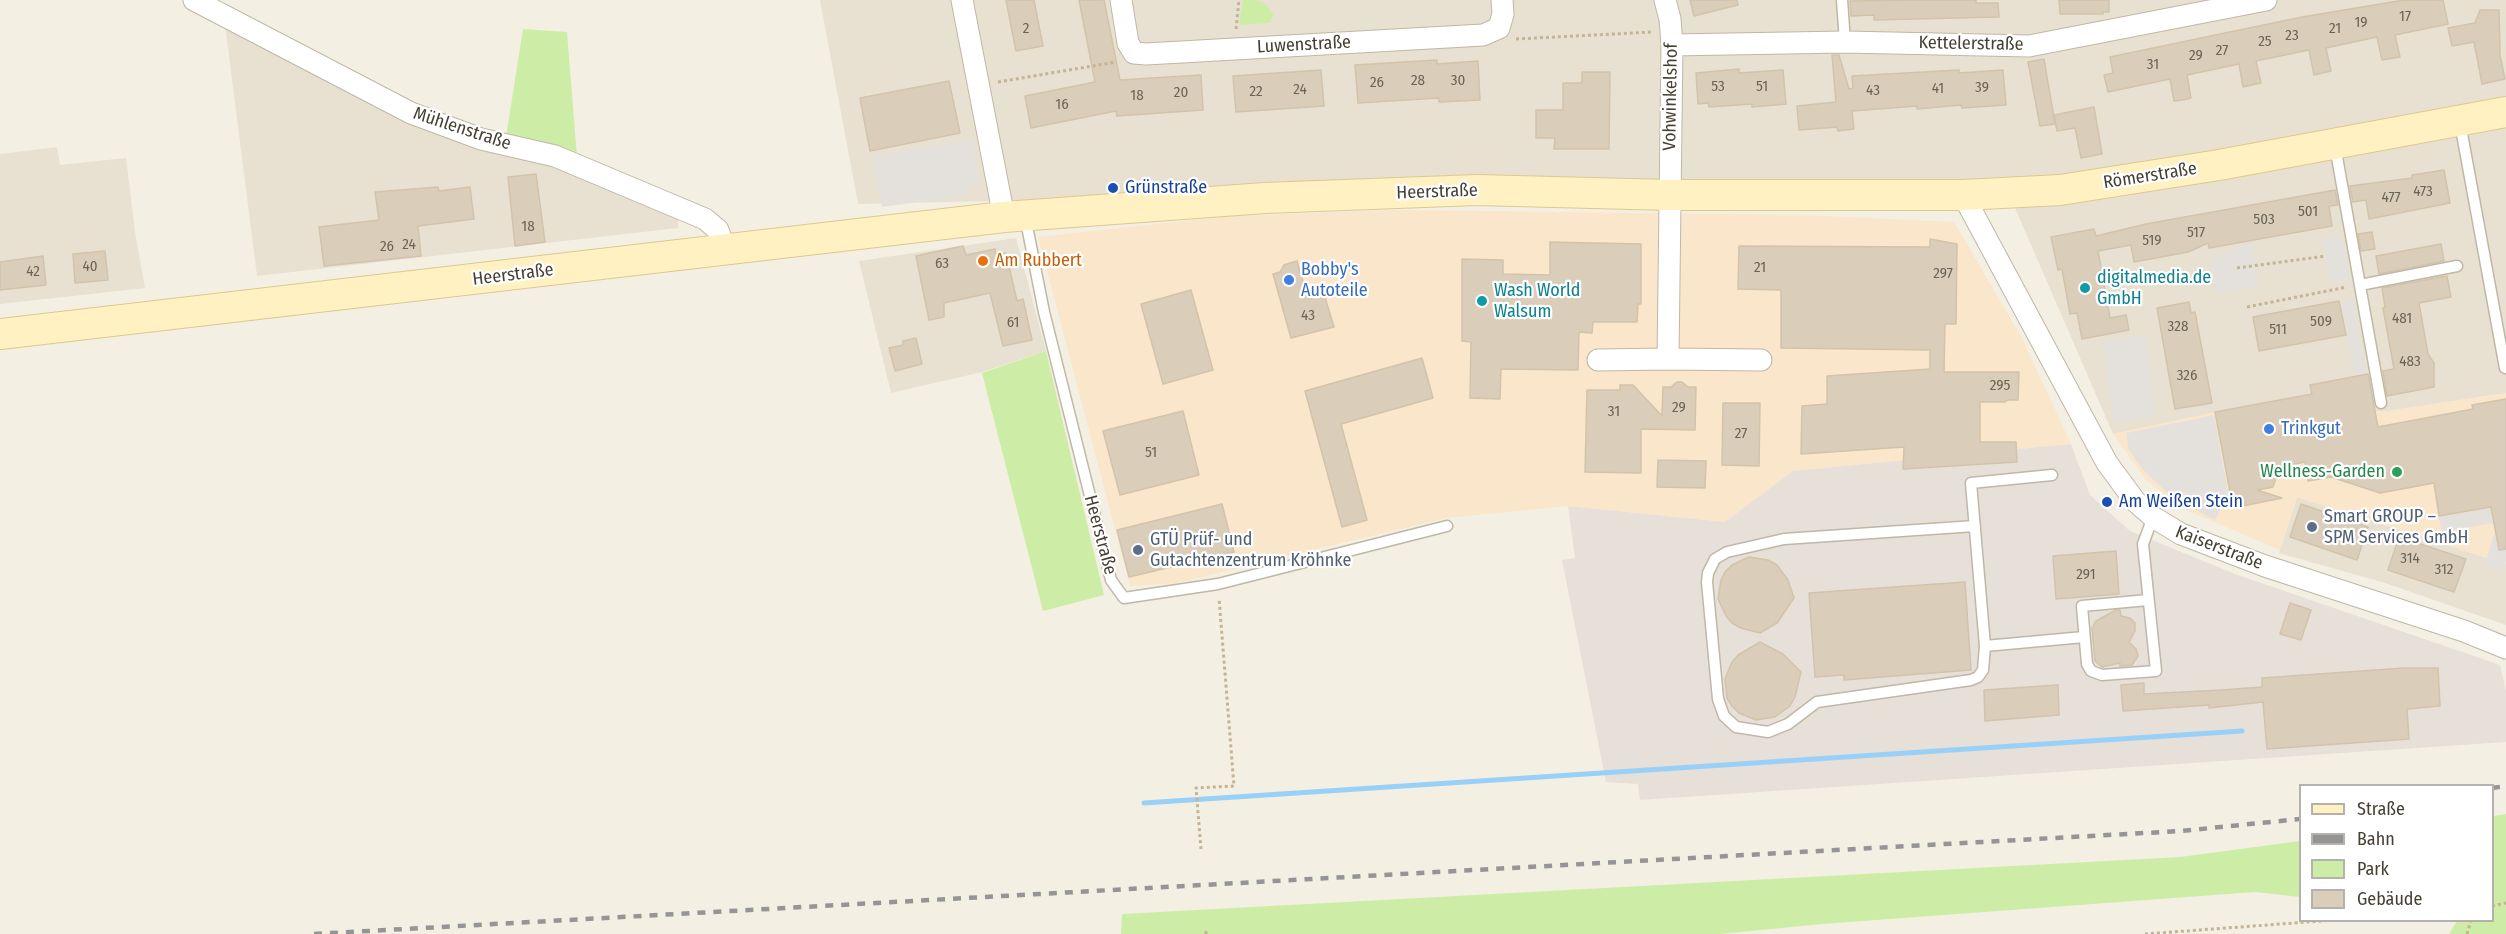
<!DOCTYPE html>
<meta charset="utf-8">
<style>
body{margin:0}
#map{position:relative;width:2506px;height:934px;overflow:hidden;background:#f4efe3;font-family:"Fira Sans Condensed",sans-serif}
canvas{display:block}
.legend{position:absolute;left:2299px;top:784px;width:195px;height:138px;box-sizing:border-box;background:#fff;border:2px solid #b5b2ad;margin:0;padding:8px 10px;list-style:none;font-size:18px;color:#463f33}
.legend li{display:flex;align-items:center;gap:12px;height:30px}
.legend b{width:30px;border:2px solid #b5b2ad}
</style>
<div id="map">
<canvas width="2506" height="934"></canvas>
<ul class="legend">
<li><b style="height:8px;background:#fff1c2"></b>Straße</li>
<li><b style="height:8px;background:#959595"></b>Bahn</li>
<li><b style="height:16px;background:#cdeda7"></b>Park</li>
<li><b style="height:16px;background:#daceba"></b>Gebäude</li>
</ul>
</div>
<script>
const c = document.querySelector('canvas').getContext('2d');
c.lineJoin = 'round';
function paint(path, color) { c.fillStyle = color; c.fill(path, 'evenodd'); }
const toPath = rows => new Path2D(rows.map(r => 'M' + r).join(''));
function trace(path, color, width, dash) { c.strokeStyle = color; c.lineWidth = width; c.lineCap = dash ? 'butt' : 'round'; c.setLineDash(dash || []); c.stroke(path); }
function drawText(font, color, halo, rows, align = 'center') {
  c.font = font + ' "Fira Sans Condensed",sans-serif'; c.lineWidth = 4.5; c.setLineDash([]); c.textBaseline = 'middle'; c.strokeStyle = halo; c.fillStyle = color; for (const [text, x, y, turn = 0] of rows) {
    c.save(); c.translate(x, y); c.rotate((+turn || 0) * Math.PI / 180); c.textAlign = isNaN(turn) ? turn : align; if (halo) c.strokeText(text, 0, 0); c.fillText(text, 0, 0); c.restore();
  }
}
paint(toPath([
 [820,0,2506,0,2506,393,2388,411,2375,411,2312,394,2113,434,2009,194,1477,190,858,204],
 [225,24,379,109,465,141,563,166,678,215,678,228,257,276],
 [57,147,60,165,126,158,135,232,145,288,0,304,0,154],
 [1016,238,1046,351,982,372,891,393,859,261],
 [2297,497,2506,564,2506,625,2385,583,2279,553]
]), '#e8e1d1');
paint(toPath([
 [1392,210,1802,215,1954,222,2022,338,2071,444,1793,471,1726,522,1568,506,1446,518,1177,583,1130,586,1038,237,1231,216],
 [2506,393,2506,564,2297,497,2280,550,2186,510,2146,480,2113,434,2215,412,2388,411]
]), '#f9e6cb');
paint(toPath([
 [2071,444,2090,495,2130,531,2235,574,2500,665,2506,691,2506,742,1640,800,1638,784,1606,782,1562,560,1575,558,1568,506,1725,522,1793,471]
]), '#e6e0d9');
paint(toPath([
 [1243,0,1256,0,1264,3,1274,15,1269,23,1239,25],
 [523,29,567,32,577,157,506,137],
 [1046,351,1104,595,1043,611,982,373],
 [2506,814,2506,934,2449,934,2457,921,2492,920,2493,816],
 [2300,841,2300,897,2255,892,1822,924,1721,934,1121,934,1122,914,2180,857]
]), '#cdeda7');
paint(toPath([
 [973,140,979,181,962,196,882,207,872,157],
 [2342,236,2351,279,2331,283,2322,240],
 [2252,244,2258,287,2216,292,2211,263,2227,251],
 [2354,300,2367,374,2354,376,2341,302],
 [2145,335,2156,416,2114,422,2103,341],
 [2214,415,2231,508,2221,508,2215,520,2172,497,2143,470,2128,448,2127,433],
 [2490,508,2493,523,2442,532,2439,517],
 [2494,534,2506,536,2506,562,2503,571,2485,565]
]), '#e4e1dc');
trace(toPath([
 [1144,803,2242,731]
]), '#98d0f8', 5);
const building = toPath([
 [1006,0,1034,0,1043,46,1016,51,1006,0],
 [1079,0,1104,0,1120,80,1201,75,1203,110,1117,116,1116,111,1031,128,1025,96,1095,82,1079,0],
 [1690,0,1737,0,1738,5,1694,16,1690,0],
 [1911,0,1976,0,1976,3,1998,3,1999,17,1874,20,1874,15,1851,16,1850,1,1911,0],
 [2059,0,2109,0,2109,12,2103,12,2103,14,2060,14,2059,0],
 [2404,0,2443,0,2448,24,2395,35,2400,57,2382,60,2377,37,2326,48,2331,71,2314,75,2309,50,2256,61,2261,83,2243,87,2239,64,2187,75,2191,98,2183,100,2174,101,2170,79,2108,92,2104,75,2113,73,2110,57,2302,17,2404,0],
 [2480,10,2499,10,2500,55,2505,79,2482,84,2474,42,2452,46,2448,28,2475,23,2480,10],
 [1832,55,1839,55,1849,89,1853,88,1852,76,1959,70,1959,73,2003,70,2006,105,1962,108,1961,105,1917,109,1917,106,1852,111,1854,129,1838,131,1837,127,1799,130,1797,106,1836,102,1832,55],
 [2044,59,2055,124,2040,126,2028,62,2044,59],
 [1437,60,1437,64,1478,61,1480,100,1439,102,1439,98,1358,103,1355,65,1437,60],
 [1739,69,1739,73,1783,70,1786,104,1752,107,1752,104,1709,107,1708,103,1698,104,1696,73,1739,69],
 [1321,70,1324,106,1236,112,1233,76,1321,70],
 [1582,72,1610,72,1609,149,1554,149,1555,138,1536,138,1536,110,1563,110,1563,83,1582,83,1582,72],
 [949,81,960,133,870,151,860,98,949,81],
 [2094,107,2102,154,2081,158,2075,128,2057,131,2054,115,2094,107],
 [2444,170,2450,203,2369,219,2366,200,2353,202,2350,186,2412,178,2412,175,2444,170],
 [536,174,545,242,515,246,508,177,536,174],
 [438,187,439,191,470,187,474,219,418,226,421,256,324,266,319,227,379,220,375,192,438,187],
 [2335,190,2338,205,2329,206,2332,226,2209,248,2208,243,2188,252,2134,262,2131,245,2098,251,2110,318,2126,315,2129,330,2082,339,2077,313,2070,314,2062,269,2058,270,2051,237,2094,229,2096,236,2146,224,2335,190],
 [2372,232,2375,249,2361,251,2358,234,2372,232],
 [1930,239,1957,244,1956,324,1945,324,1944,372,2019,372,2018,400,2008,400,2005,402,1980,402,1980,442,2016,442,2017,462,1903,469,1904,447,1801,454,1802,406,1827,404,1827,376,1930,369,1930,350,1781,348,1781,290,1738,289,1739,246,1930,247,1930,239],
 [1550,242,1641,244,1641,304,1638,304,1637,322,1593,322,1592,333,1579,332,1578,370,1501,369,1500,399,1470,398,1471,342,1462,341,1462,259,1503,260,1503,274,1550,275,1550,242],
 [2441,244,2444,261,2379,274,2376,256,2441,244],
 [963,246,966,255,995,249,996,254,1006,253,1017,301,1023,299,1032,340,1003,346,990,293,944,303,944,317,929,320,916,256,963,246],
 [105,251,108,280,75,283,73,254,105,251],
 [43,256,46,285,0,290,0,262,43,256],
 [1297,261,1308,299,1324,294,1334,327,1291,338,1273,274,1280,272,1284,265,1297,261],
 [2447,276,2451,297,2419,303,2428,354,2434,363,2434,387,2387,396,2383,371,2394,369,2383,308,2385,307,2382,288,2447,276],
 [1191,290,1213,370,1163,384,1141,304,1191,290],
 [2339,301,2346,335,2259,351,2253,317,2339,301],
 [2189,302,2191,313,2195,312,2212,403,2175,409,2157,308,2189,302],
 [916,338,922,364,895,371,889,348,903,345,903,341,916,338],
 [1422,358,1433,398,1341,424,1367,520,1342,527,1305,391,1422,358],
 [2368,374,2378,427,2473,409,2472,405,2506,399,2506,549,2499,550,2491,507,2439,516,2434,483,2380,493,2331,477,2308,481,2305,462,2280,467,2273,487,2257,490,2282,498,2233,508,2215,412,2312,394,2310,385,2368,374],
 [1677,382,1682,382,1688,387,1696,387,1695,430,1641,429,1641,473,1585,472,1587,390,1620,390,1620,385,1633,385,1662,416,1663,387,1671,387,1677,382],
 [1723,403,1760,403,1759,466,1722,465,1723,403],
 [1183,411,1199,475,1120,495,1103,431,1183,411],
 [1658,460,1706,461,1705,488,1657,487,1658,460],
 [1222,504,1234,552,1129,577,1117,530,1222,504],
 [2301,504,2368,527,2357,560,2290,537,2301,504],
 [2399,537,2466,559,2454,592,2388,570,2399,537],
 [2116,551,2119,594,2056,599,2053,556,2116,551],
 [1749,557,1768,560,1777,565,1788,580,1794,598,1777,623,1760,633,1741,628,1732,623,1726,616,1718,599,1721,580,1725,572,1732,565,1749,557],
 [1965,582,1971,670,1844,680,1844,675,1815,677,1809,593,1965,582],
 [2290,603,2311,610,2301,640,2280,634,2290,603],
 [2116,610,2120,610,2121,616,2130,618,2135,623,2135,631,2129,642,2136,649,2138,656,2132,665,2120,666,2120,663,2102,667,2095,661,2092,628,2096,621,2116,610],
 [1760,642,1783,654,1801,672,1795,697,1790,706,1775,717,1756,720,1739,713,1732,706,1727,698,1725,679,1732,662,1738,655,1760,642],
 [2404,668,2438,668,2440,706,2407,709,2409,739,2267,749,2263,702,2209,708,2209,705,2123,711,2121,685,2144,683,2144,694,2222,690,2262,687,2262,678,2404,668],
 [2058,685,2059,715,1985,721,1984,690,2058,685]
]);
paint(building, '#daceba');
trace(building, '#d2c3aa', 1.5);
const lane = toPath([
 [1842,0,1845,42],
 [2460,123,2505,368],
 [2335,146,2381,403],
 [1025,216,1044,312,1111,580,1124,598,1218,584,1447,526],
 [2360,285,2457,266],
 [2052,475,1971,483,1985,646,2084,637],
 [1975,526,1784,539,1727,552,1715,559,1708,573,1707,582,1718,699,1724,716,1736,727,1768,732,1788,724,1817,702,1971,680,1978,677,1983,670,1985,646],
 [2148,600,2082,606,2087,664,2091,671,2102,675,2156,671,2143,544,2153,517]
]);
const street = toPath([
 [194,0,411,113,481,139,555,156,705,219,718,230,725,250],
 [962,0,1004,217],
 [1121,0,1128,43,1134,53,1146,54,1483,35,1499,28,1503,14,1502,0],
 [1672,45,1845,42,2029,46,2266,0],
 [1963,195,2107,463,2135,501,2153,517,2181,534,2265,566,2464,631,2506,648],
 [1668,359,1761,360],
 [1598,360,1668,359,1672,45,1670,19,1665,0]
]);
const secondary = toPath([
 [0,334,1004,217,1265,198,1477,190,1669,195,1963,195,2060,190,2219,165,2506,112]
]);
trace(lane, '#c0b7a5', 13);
trace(street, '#c0b7a5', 23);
trace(secondary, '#dcc98f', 32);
trace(toPath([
 [1236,29,1239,0],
 [1516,39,1653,32],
 [998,82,1116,62],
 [2237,268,2326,256],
 [2247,307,2347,287],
 [1201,849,1196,788,1234,786,1219,598],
 [2492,906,2506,903],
 [1206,934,1206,930],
 [2145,934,2335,920],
 [2467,934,2471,920]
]), '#c4b495', 3, [3, 3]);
trace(lane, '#fff', 10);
trace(street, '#fff', 21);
trace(secondary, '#fff1c2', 30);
trace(toPath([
 [2492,788,2506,786],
 [314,934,2181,831,2300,819]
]), '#959595', 4.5, [8, 8]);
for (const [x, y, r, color] of [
 [1113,188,6,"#1a4fb4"],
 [983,261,6,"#e8710a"],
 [1289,280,6,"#3f7fe0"],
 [2085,288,6,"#0f9aa8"],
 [1482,301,6,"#0f9aa8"],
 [2269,429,6,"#3f7fe0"],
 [2397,472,6,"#2e9e5b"],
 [2107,502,6,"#1a4fb4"],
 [2312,527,6,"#5c6f8a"],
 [1138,550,6,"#5c6f8a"]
]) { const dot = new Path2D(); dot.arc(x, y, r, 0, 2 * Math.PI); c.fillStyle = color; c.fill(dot); trace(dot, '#fff', 2); }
drawText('15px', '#6b6355', null, [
 ["17",2405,17],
 ["19",2361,23],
 ["2",1026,29],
 ["21",2335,29],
 ["23",2292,36],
 ["25",2265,42],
 ["27",2222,51],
 ["29",2196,56],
 ["31",2153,65],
 ["28",1418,81],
 ["30",1458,81],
 ["26",1377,83],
 ["53",1718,87],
 ["51",1762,87],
 ["39",1982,88],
 ["41",1938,89],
 ["24",1300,90],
 ["43",1873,91],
 ["22",1256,92],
 ["20",1181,93],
 ["18",1137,96],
 ["16",1062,105],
 ["473",2423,192],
 ["477",2391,198],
 ["501",2308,212],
 ["503",2264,220],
 ["18",528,227],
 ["517",2196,233],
 ["519",2152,241],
 ["24",409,245],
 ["26",387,247],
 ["63",942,264],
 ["40",90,267],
 ["21",1760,268],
 ["42",33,272],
 ["297",1943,274],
 ["43",1308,316],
 ["481",2402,319],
 ["509",2321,322],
 ["61",1013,323],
 ["328",2178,327],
 ["511",2278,330],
 ["483",2410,362],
 ["326",2187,376],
 ["295",2000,386],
 ["29",1679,408],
 ["31",1614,412],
 ["27",1741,434],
 ["51",1151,453],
 ["314",2410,559],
 ["312",2444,570],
 ["291",2086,575]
]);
drawText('18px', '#463f33', '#fff', [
 ["Kettelerstraße",1971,44,1],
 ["Luwenstraße",1304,45,-3],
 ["Vohwinkelshof",1671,97,-89],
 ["Mühlenstraße",462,129,18],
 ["Römerstraße",2150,176,-9],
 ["Heerstraße",1437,192,-2],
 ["Heerstraße",513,275,-7],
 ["Heerstraße",1100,535,75],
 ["Kaiserstraße",2219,548,21]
]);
drawText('18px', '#164399', '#fff', [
 ["Grünstraße",1125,188],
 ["Am Weißen Stein",2119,502]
], 'left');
drawText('18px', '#c56008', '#fff', [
 ["Am Rubbert",995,261]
], 'left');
drawText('18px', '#366cbe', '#fff', [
 ["Bobby's",1301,270],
 ["Autoteile",1301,291],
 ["Trinkgut",2281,429]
], 'left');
drawText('18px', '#0d838f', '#fff', [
 ["digitalmedia.de",2097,278],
 ["GmbH",2097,299],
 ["Wash World",1494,291],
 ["Walsum",1494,312]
], 'left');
drawText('18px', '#27864d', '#fff', [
 ["Wellness-Garden",2385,472]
], 'right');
drawText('18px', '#4e5e75', '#fff', [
 ["Smart GROUP –",2324,517],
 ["SPM Services GmbH",2324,538],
 ["GTÜ Prüf- und",1150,540],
 ["Gutachtenzentrum Kröhnke",1150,561]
], 'left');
</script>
